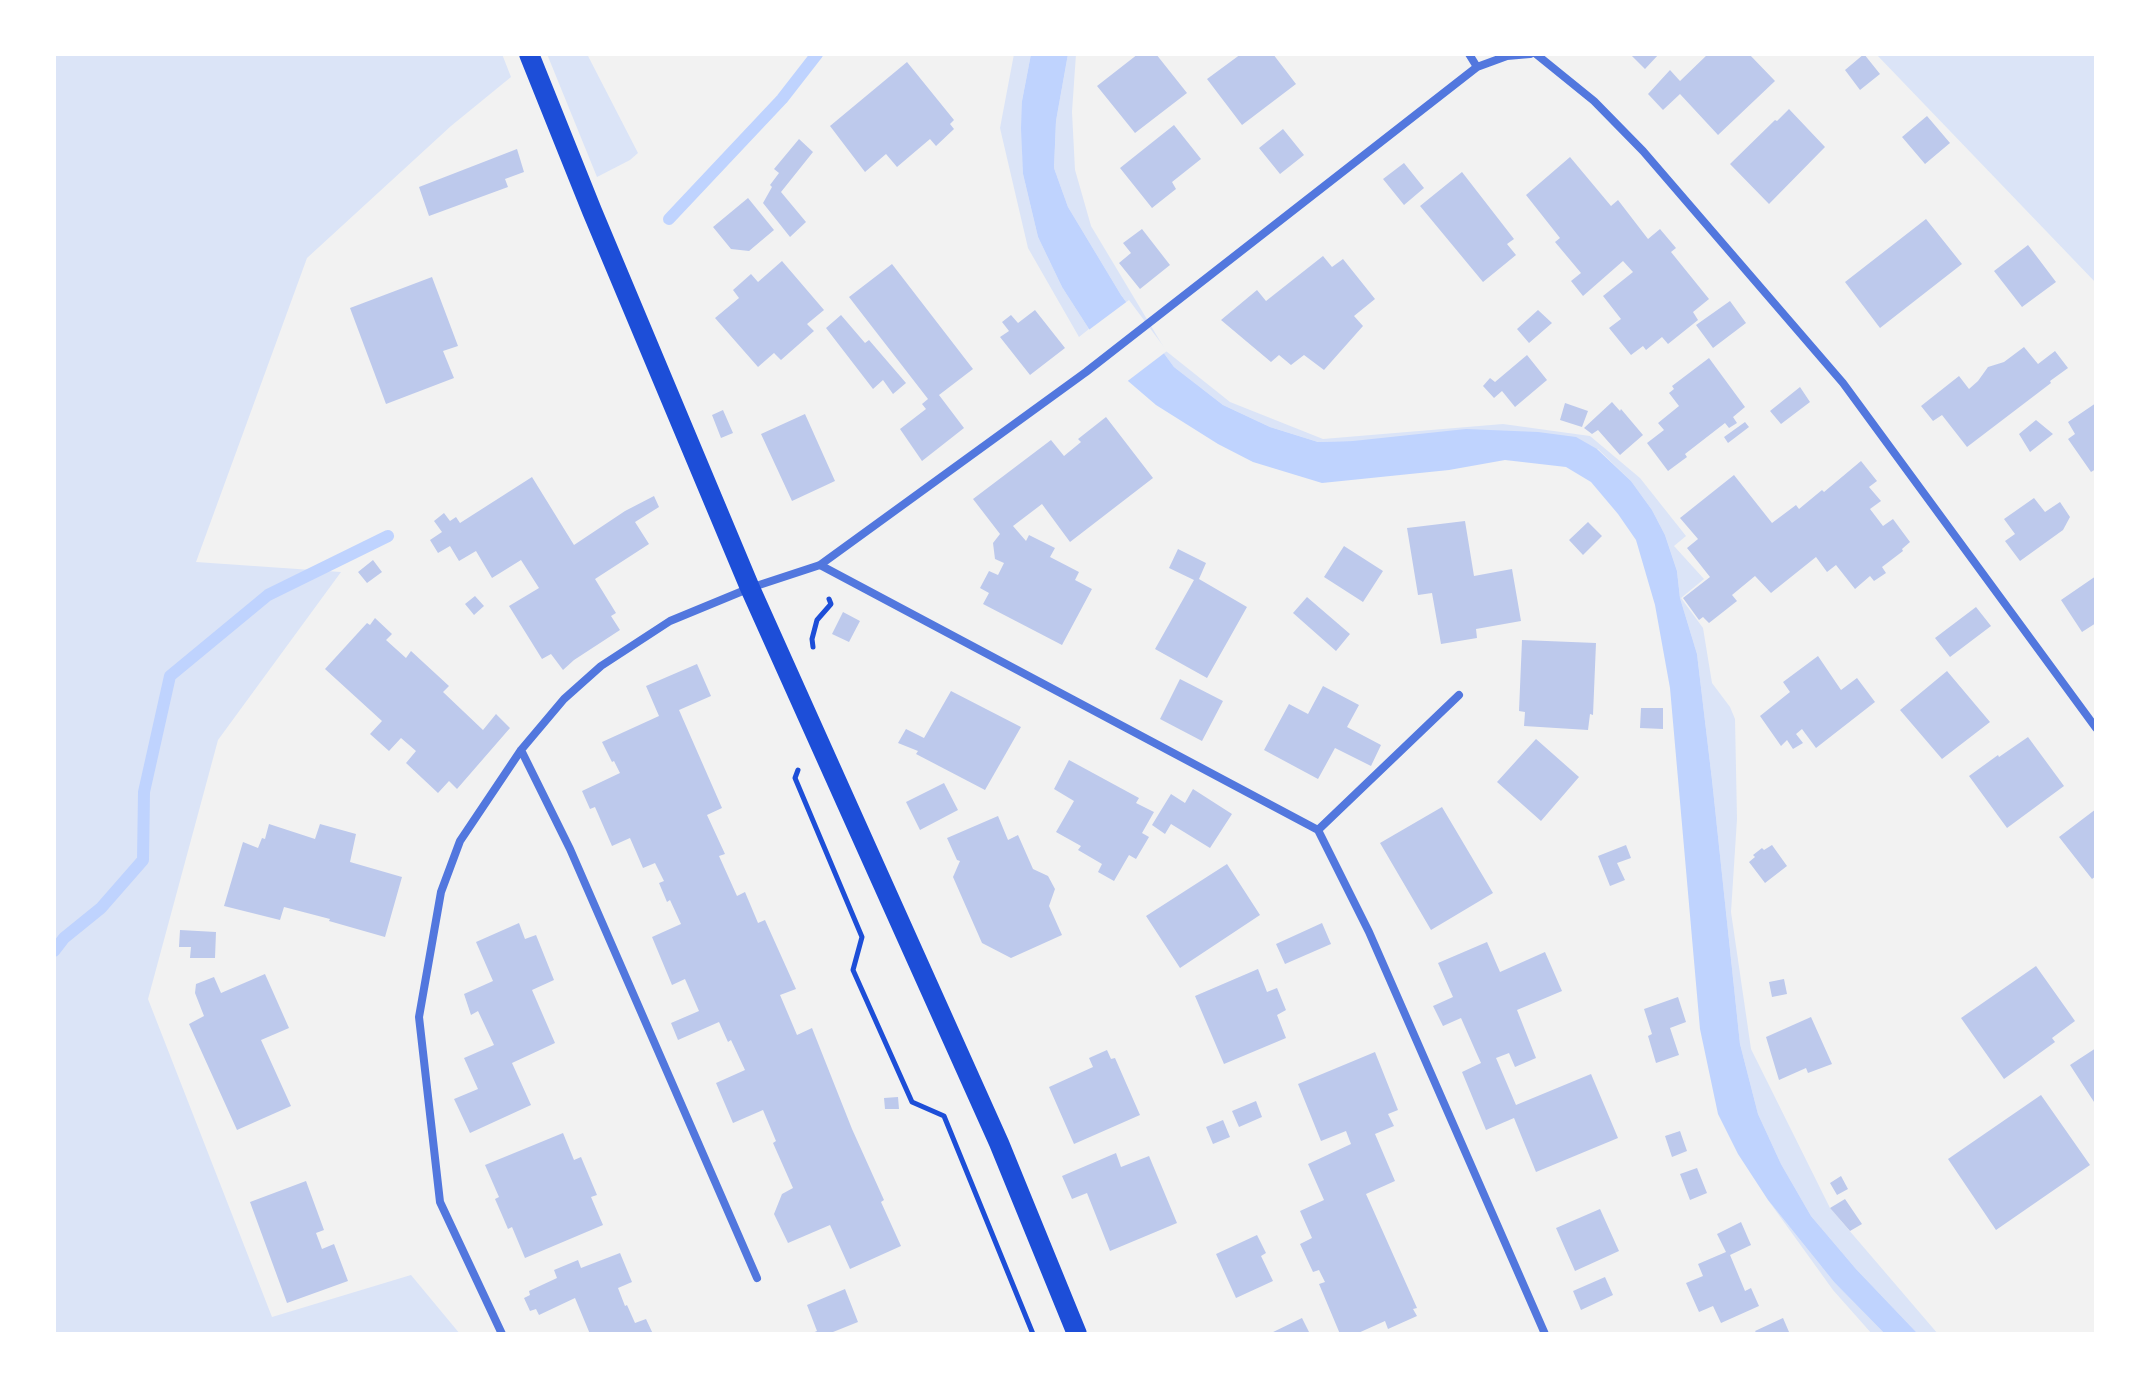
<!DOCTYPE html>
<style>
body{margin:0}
#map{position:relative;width:2150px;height:1388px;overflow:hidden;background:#f2f2f2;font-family:"Public Sans",sans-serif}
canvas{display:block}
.frame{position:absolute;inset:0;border:56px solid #fff;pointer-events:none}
</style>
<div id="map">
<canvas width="2150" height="1388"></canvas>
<div class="frame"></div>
</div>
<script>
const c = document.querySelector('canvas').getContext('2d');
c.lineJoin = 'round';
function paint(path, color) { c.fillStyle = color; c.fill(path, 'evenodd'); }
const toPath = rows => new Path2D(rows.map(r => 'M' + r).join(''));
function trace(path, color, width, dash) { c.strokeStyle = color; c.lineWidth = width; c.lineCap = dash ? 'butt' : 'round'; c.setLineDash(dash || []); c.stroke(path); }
paint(toPath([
 [54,54,502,54,511,77,451,126,307,258,196,562,341,572,218,740,148,999,272,1317,411,1275,460,1334,54,1334],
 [547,54,587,54,638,153,630,160,597,177],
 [1014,54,1031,54,1022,101,1023,174,1038,237,1062,287,1089,329,1079,337,1028,248,1000,128],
 [1068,54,1076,54,1072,112,1075,170,1091,226,1166,351,1230,402,1323,439,1503,424,1590,436,1640,478,1686,536,1674,546,1704,579,1681,598,1703,628,1712,683,1730,707,1735,719,1737,819,1731,912,1751,1049,1830,1208,1938,1334,1918,1334,1856,1269,1811,1216,1781,1164,1758,1114,1740,1044,1712,780,1697,654,1680,598,1677,571,1665,535,1652,510,1631,481,1598,449,1353,441,1318,442,1270,427,1223,405,1174,367,1121,295,1068,207,1054,168,1056,121],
 [1876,54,2096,54,2096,283],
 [1768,1200,1834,1282,1885,1334,1872,1334,1833,1290]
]), '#dbe4f7');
paint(toPath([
 [1031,54,1068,54,1056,121,1054,168,1068,207,1121,295,1174,367,1223,405,1270,427,1318,442,1353,441,1466,429,1538,432,1576,437,1597,449,1631,481,1652,510,1665,535,1677,571,1680,598,1697,654,1712,780,1740,1044,1758,1114,1781,1164,1811,1216,1856,1269,1918,1334,1885,1334,1834,1282,1768,1200,1738,1154,1718,1114,1700,1029,1670,688,1655,605,1636,540,1618,514,1591,482,1566,467,1505,460,1449,470,1322,483,1253,462,1218,444,1156,405,1128,381,1089,329,1062,287,1038,237,1023,174,1021,128,1022,101]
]), '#bfd3fe');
paint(toPath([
 [1129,300,1167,351,1125,383,1086,332]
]), '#f2f2f2');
trace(toPath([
 [669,219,782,99,817,54],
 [54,951,64,938,101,908,143,860,144,792,170,676,268,595,388,536]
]), '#bfd3fe', 12);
paint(toPath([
 [1138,54,1156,54,1187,93,1135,133,1097,86],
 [1241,54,1273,54,1296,84,1242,125,1207,79],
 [1630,54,1659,54,1645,69],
 [1708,54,1749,54,1775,81,1718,135,1680,94,1663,110,1648,94,1670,70,1680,81],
 [1864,54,1880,74,1860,90,1845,70],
 [907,62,954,120,950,124,954,129,936,146,930,139,897,167,886,154,865,172,830,126],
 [1789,109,1825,147,1769,204,1730,164,1775,120,1777,121],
 [1927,116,1950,143,1925,164,1902,137],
 [1174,125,1201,159,1172,182,1176,189,1152,208,1120,168],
 [1283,129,1304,155,1280,174,1259,148],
 [799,139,813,152,781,192,806,222,790,237,763,203,772,187,770,185,779,173,774,169],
 [517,149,524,172,505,179,508,187,429,216,419,187],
 [1570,157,1611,206,1618,200,1648,239,1660,229,1676,248,1671,252,1709,299,1693,312,1698,320,1668,344,1662,337,1646,350,1643,346,1631,355,1609,328,1621,319,1603,296,1633,272,1623,261,1583,296,1571,281,1581,273,1555,242,1560,238,1526,195],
 [1404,163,1424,188,1404,205,1383,179],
 [1462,172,1514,239,1507,244,1516,255,1483,282,1420,206],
 [748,198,774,230,749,251,731,249,713,227],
 [1926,219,1962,264,1880,328,1845,282],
 [1142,229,1170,265,1140,289,1119,263,1131,253,1123,243],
 [2028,245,2056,282,2022,307,1994,271],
 [1323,256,1332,267,1343,259,1375,299,1354,316,1363,326,1324,370,1304,355,1291,365,1279,355,1271,362,1221,320,1257,290,1266,301],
 [782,261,824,310,807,324,814,331,781,360,774,353,758,367,715,318,739,298,733,290,751,274,758,282],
 [892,264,973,369,939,395,964,428,922,461,900,429,926,409,922,404,928,399,849,297],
 [432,277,458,346,443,351,454,378,386,404,350,308],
 [1730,301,1746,323,1713,348,1696,325],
 [1035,310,1065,348,1030,375,1000,337,1009,331,1002,322,1011,315,1018,323],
 [1538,310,1552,323,1529,343,1517,329],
 [841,315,865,343,869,340,906,383,893,394,883,380,873,389,826,328],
 [2024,347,2038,364,2055,351,2068,368,2050,381,2051,383,1967,447,1942,415,1933,421,1921,406,1959,376,1969,389,1978,381,1988,367,2004,362],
 [1527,355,1547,380,1515,407,1502,391,1494,398,1483,386,1490,378,1495,382],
 [1709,358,1745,407,1733,417,1737,423,1729,428,1725,423,1685,454,1687,457,1668,471,1647,443,1664,430,1658,423,1679,406,1669,393,1674,389,1672,386],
 [1800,387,1810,402,1781,424,1770,411],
 [1612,402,1620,411,1621,409,1643,435,1620,455,1598,430,1592,434,1584,428],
 [1565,403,1588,411,1582,427,1560,420],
 [2096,403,2096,469,2091,472,2068,439,2075,434,2068,422],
 [723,410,733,433,721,438,712,415],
 [805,414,835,481,792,501,761,434],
 [1106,417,1153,478,1070,542,1042,504,1013,526,1026,541,1029,535,1055,548,1050,557,1079,572,1075,580,1092,589,1062,645,983,604,989,593,980,588,989,571,998,575,1004,563,995,559,993,543,1000,534,973,499,1051,440,1064,456,1081,442,1078,439],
 [2036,420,2053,434,2030,452,2019,434],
 [1745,422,1749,427,1728,443,1724,437],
 [1861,461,1877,481,1869,487,1881,501,1870,509,1883,526,1893,519,1910,542,1902,549,1903,551,1882,567,1886,573,1874,581,1870,576,1855,589,1836,565,1827,572,1816,557,1771,593,1755,576,1732,595,1737,601,1709,623,1703,617,1699,620,1683,598,1710,577,1687,548,1698,539,1680,518,1734,475,1772,523,1796,505,1799,509,1822,490,1824,492],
 [532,477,574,545,625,511,654,496,659,507,635,522,649,544,595,579,616,613,611,616,620,630,574,660,563,670,551,654,542,659,509,606,539,588,521,560,492,578,476,551,459,561,450,546,438,553,430,540,442,532,434,521,444,513,450,521,456,517,460,523],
 [2034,498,2045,512,2060,502,2070,517,2063,530,2020,561,2005,541,2015,534,2004,519],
 [1465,521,1474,576,1512,569,1521,621,1476,629,1477,638,1441,644,1432,593,1418,595,1407,528],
 [1588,522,1602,536,1583,555,1569,540],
 [1344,546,1383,571,1363,602,1324,577],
 [1178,549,1206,563,1199,579,1247,607,1207,678,1155,649,1194,580,1169,568],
 [373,560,382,572,367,583,358,572],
 [2096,576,2096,623,2082,632,2061,600],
 [475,596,484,606,474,615,465,604],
 [1307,597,1350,634,1336,651,1293,613],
 [1976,607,1991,626,1950,657,1935,638],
 [843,612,860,621,849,642,832,634],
 [375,618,392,634,386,640,406,658,411,651,449,686,443,692,483,730,496,714,510,728,457,789,449,781,438,793,406,763,416,751,401,738,389,751,370,734,382,721,325,669,367,623,370,625],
 [1522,640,1596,643,1593,715,1590,714,1588,730,1524,726,1525,712,1519,711],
 [1818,656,1841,690,1857,678,1875,702,1816,748,1802,729,1796,734,1803,743,1793,749,1787,740,1781,746,1760,716,1790,692,1783,682],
 [697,664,711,696,679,710,722,808,707,815,725,854,719,856,737,896,745,892,758,923,765,920,796,989,780,995,797,1035,812,1028,852,1129,884,1200,881,1202,901,1246,850,1269,830,1225,788,1243,774,1214,782,1194,793,1188,773,1143,776,1141,763,1110,733,1123,716,1083,745,1070,731,1040,728,1042,719,1022,678,1040,671,1023,699,1011,685,979,672,985,652,937,681,924,670,900,667,902,659,883,664,881,655,863,643,868,630,838,612,846,595,807,590,809,582,791,620,773,614,761,612,762,602,742,659,716,646,686],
 [1947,671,1990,722,1942,759,1900,710],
 [1180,679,1223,701,1202,741,1160,719],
 [1323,686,1359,705,1347,727,1381,745,1371,766,1335,748,1318,779,1264,750,1289,704,1308,714],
 [951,691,1021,727,985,790,916,754,918,751,898,743,906,729,924,738],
 [1641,708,1663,708,1663,729,1640,728],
 [2028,737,2064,786,2007,828,1969,776,1998,755,1999,757],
 [1536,739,1579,777,1541,821,1497,782],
 [1069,760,1139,798,1136,803,1154,812,1142,833,1149,837,1136,859,1129,855,1114,881,1098,872,1102,864,1078,850,1081,846,1056,832,1074,801,1054,789],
 [944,783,958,810,920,830,906,802],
 [1193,789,1232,814,1210,848,1171,824,1165,834,1152,825,1171,794,1185,803],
 [1442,807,1493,893,1431,930,1380,843],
 [2096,809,2096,876,2092,879,2059,837],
 [998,816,1008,840,1018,835,1033,869,1048,876,1055,889,1049,906,1062,935,1011,958,982,943,953,877,960,861,957,860,947,838],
 [269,824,315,839,320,824,356,834,350,862,402,877,385,937,329,921,330,919,284,907,280,920,224,906,243,842,258,848,262,838,265,839],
 [1626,845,1631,858,1617,863,1625,880,1610,886,1598,856],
 [1772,845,1787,866,1765,883,1749,862,1755,857,1753,855,1762,848,1764,850],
 [1227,864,1260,915,1180,968,1146,916],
 [519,923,525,939,536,935,554,980,532,990,555,1043,512,1063,531,1105,470,1133,454,1099,478,1089,464,1058,494,1045,478,1011,471,1015,464,994,493,981,476,942],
 [1322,923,1331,944,1285,964,1276,944],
 [180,930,216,932,215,958,190,958,191,947,179,947],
 [1487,942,1500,972,1545,952,1562,991,1517,1010,1536,1058,1515,1067,1509,1053,1496,1058,1516,1105,1591,1074,1618,1138,1536,1172,1514,1118,1486,1130,1462,1072,1481,1063,1476,1052,1461,1018,1443,1026,1433,1006,1453,997,1438,963],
 [2036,966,2075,1021,2052,1038,2055,1042,2004,1079,1961,1018],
 [1258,969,1267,992,1277,988,1286,1010,1277,1015,1286,1038,1224,1064,1195,996],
 [265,974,289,1028,261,1040,291,1106,237,1130,189,1024,204,1016,195,993,196,984,214,977,221,993],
 [1784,979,1787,994,1772,997,1769,982],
 [1678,997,1686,1022,1670,1028,1679,1055,1656,1063,1648,1036,1652,1034,1644,1009],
 [1811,1017,1832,1064,1808,1073,1806,1068,1779,1080,1766,1037],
 [2096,1048,2096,1105,2070,1065],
 [1107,1050,1111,1059,1115,1058,1140,1115,1074,1144,1049,1087,1093,1067,1089,1058],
 [1375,1052,1398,1110,1388,1114,1394,1126,1375,1134,1395,1181,1366,1194,1417,1308,1413,1309,1417,1316,1388,1329,1385,1321,1356,1334,1340,1334,1319,1284,1325,1282,1319,1270,1313,1272,1300,1244,1312,1238,1300,1211,1324,1200,1308,1164,1351,1144,1346,1131,1321,1141,1298,1084],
 [2041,1095,2090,1165,1996,1230,1948,1159],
 [898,1097,899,1109,885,1109,884,1098],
 [1256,1101,1262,1117,1239,1127,1232,1111],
 [1223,1120,1230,1137,1213,1144,1206,1127],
 [1680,1131,1687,1151,1672,1157,1665,1136],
 [563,1133,574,1160,581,1157,597,1195,591,1197,603,1225,525,1258,512,1227,508,1229,502,1215,495,1199,499,1197,485,1165],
 [1116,1153,1121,1167,1149,1156,1177,1223,1110,1251,1087,1193,1072,1199,1062,1176],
 [1697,1168,1707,1193,1690,1200,1680,1174],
 [1841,1176,1848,1189,1837,1195,1830,1183],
 [306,1181,324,1230,316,1233,322,1249,334,1244,348,1281,287,1303,250,1202],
 [1845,1199,1862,1224,1850,1231,1830,1208],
 [1600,1209,1619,1251,1575,1271,1556,1228],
 [1741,1222,1751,1245,1730,1255,1745,1291,1751,1288,1759,1306,1721,1323,1713,1306,1699,1312,1686,1283,1703,1276,1698,1264,1726,1252,1717,1234],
 [1257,1235,1266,1253,1261,1256,1273,1281,1236,1298,1216,1254],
 [620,1253,632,1282,618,1288,625,1306,627,1305,635,1323,646,1319,653,1334,590,1334,575,1298,539,1315,536,1309,530,1311,524,1298,530,1295,529,1291,557,1278,554,1270,578,1260,581,1268],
 [1605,1277,1613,1295,1581,1310,1573,1291],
 [845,1289,858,1322,828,1334,810,1334,817,1331,807,1305],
 [1302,1318,1310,1334,1269,1334],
 [1783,1318,1789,1332,1783,1334,1757,1334,1755,1331]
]), '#bdc9ec');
trace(toPath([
 [813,647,812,639,817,620,831,604,829,599],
 [798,770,795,778,862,937,853,970,912,1102,944,1116,1033,1334]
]), '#1d4ed8', 5);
trace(toPath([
 [1469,54,1477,67],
 [1536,54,1594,101,1643,151,1843,383,2096,728],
 [820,565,1318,830,1369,932,1545,1334],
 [521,750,570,849,757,1278],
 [1318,830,1459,695],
 [502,1334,440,1202,419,1017,441,892,460,841,521,750,564,699,601,666,670,621,750,588,820,565,1086,372,1477,67,1507,56,1530,54]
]), '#5277de', 8);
trace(toPath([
 [529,54,592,211,750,588,999,1143,1077,1334]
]), '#1d4ed8', 20);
</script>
